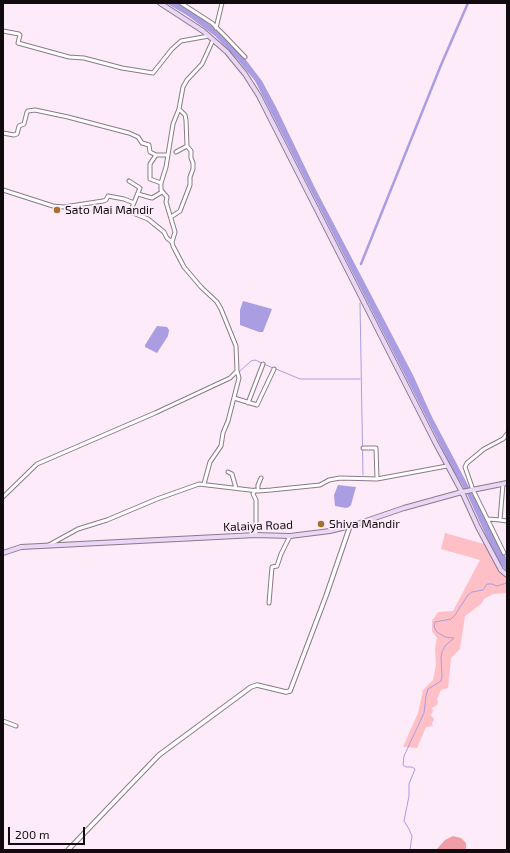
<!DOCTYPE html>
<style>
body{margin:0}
#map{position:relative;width:510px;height:853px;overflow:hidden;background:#fdebfa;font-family:"Exo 2",sans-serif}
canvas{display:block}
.frame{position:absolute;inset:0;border:4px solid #110b10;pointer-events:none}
.scale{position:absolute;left:8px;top:827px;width:77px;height:18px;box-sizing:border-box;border:2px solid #110b10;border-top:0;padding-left:5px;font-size:12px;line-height:14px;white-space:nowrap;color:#110b10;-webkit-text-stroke:3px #fdebfa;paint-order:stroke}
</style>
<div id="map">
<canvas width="510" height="853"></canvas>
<div class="frame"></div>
<div class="scale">200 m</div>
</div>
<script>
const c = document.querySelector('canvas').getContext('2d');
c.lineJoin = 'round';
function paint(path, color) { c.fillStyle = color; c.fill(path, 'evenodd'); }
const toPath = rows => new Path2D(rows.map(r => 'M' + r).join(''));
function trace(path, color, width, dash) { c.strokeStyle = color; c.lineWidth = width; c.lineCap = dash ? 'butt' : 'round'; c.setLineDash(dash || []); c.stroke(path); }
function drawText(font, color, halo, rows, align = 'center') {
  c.font = font + ' "Exo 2",sans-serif'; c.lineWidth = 3.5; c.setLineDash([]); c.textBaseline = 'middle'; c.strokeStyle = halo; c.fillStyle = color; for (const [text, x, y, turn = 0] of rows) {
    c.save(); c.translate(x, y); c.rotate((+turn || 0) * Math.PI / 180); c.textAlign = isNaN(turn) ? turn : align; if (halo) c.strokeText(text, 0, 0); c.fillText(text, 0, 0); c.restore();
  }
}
paint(toPath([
 [445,533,484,544,488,551,493,557,499,570,507,577,507,593,493,594,484,599,481,604,465,616,460,649,451,658,448,688,441,690,437,699,438,702,437,705,432,708,433,711,431,715,434,719,432,724,433,726,426,727,417,748,403,747,418,713,423,690,433,680,436,665,435,648,437,638,432,631,432,621,438,612,453,611,480,560,441,549]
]), '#febfc6');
paint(toPath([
 [453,836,461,838,466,843,466,850,436,850,445,840]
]), '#ef9da7');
paint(toPath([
 [166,3,179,3,204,19,243,56,262,81,276,107,315,188,413,375,432,417,507,559,507,572,500,563,488,540,467,494,451,466,255,81,238,60,215,36,188,16],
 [243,301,272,309,263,332,259,332,240,325,240,310],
 [157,326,167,327,169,330,168,336,157,353,145,347,145,345],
 [338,485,356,487,351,505,349,507,346,508,335,506,334,495]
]), '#aa9de1');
trace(toPath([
 [360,303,363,475],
 [276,369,300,379,360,379],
 [239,372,251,361,255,360,273,368],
 [206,391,228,381,236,375],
 [410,850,412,836,409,829,404,821,409,796,409,784,415,769,412,767,406,767,403,765,404,756,424,713,426,696,428,689,441,681,442,676,441,657,442,652,445,646,454,638,445,637,437,632,434,627,435,622,451,619,455,615,468,595,472,592,483,590,487,584,492,584,497,586,507,583]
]), '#aa9de1', 1);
trace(toPath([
 [361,264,441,65,468,3]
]), '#aa9de1', 2.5);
const minor = toPath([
 [181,3,212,23,226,37,245,57],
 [216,28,222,3],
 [3,31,19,34,20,35,18,43,69,57,84,58,122,68,153,73,172,49,181,41,209,36],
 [3,133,14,135,17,134,19,126,24,124,27,112,28,111,35,110,68,117,129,133,138,137,142,143,149,145,150,152,156,155],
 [176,152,187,146],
 [129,181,140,188,131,210,133,213,148,219,164,232,167,238,172,242],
 [161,183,150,179,150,164,156,155,168,155],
 [3,190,53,206,64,207,103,201,106,200,108,196,124,199,134,203],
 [138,194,152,198,162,192],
 [171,217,180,211,190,185,190,177,193,169,193,163,191,158,191,151,187,146,186,120,185,115,179,109],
 [234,398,257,405,274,369],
 [248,403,263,364],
 [363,448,376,448,377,479],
 [228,472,232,474,236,488],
 [204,484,210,462,221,446,223,433,228,421,239,378,237,371],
 [503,484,500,520,507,521],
 [255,490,253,494,256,500,256,535],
 [258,491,258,485,261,478],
 [3,497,37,464,155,413,230,378,237,371,236,346,221,309,217,302,201,287,184,267,173,246,172,242,175,232,166,202,167,197,161,190,161,183,166,167,173,124,179,109,183,87,187,80,202,64,213,40],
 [488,519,500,520],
 [49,545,78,529,107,520,157,499,199,484,258,491,271,490,320,485,329,480,340,478,377,479,447,466],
 [504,553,473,490,465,467,467,463,484,449,503,439,507,434],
 [269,603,272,567,277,566,281,554,290,536],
 [3,721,16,726]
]);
const tertiary = toPath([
 [68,850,159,755,251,687,257,685,286,692,290,691,326,596,350,526]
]);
const secondary = toPath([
 [160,3,203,31,227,52,245,74,259,96,435,442,462,492,478,527,501,570,507,575],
 [3,553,21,547,256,535,290,536,330,531,354,525,404,508,462,492,507,483]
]);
trace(minor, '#8b7a88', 5);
trace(tertiary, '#8b7a88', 5.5);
trace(secondary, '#8b7a88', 6);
trace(minor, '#fff', 3);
trace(tertiary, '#fff', 3.5);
trace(secondary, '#ead6f6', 4);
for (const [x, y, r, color] of [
 [57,210,4,"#a6712b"],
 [321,524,4,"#a6712b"]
]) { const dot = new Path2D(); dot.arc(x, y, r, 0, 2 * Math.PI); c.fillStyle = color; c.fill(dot); trace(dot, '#fdebfa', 1.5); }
drawText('12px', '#110b10', '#fdebfa', [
 ["Sato Mai Mandir",65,210],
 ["Shiva Mandir",329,524]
], 'left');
drawText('12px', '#110b10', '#fdebfa', [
 ["Kalaiya Road",258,526,-2]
]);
</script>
